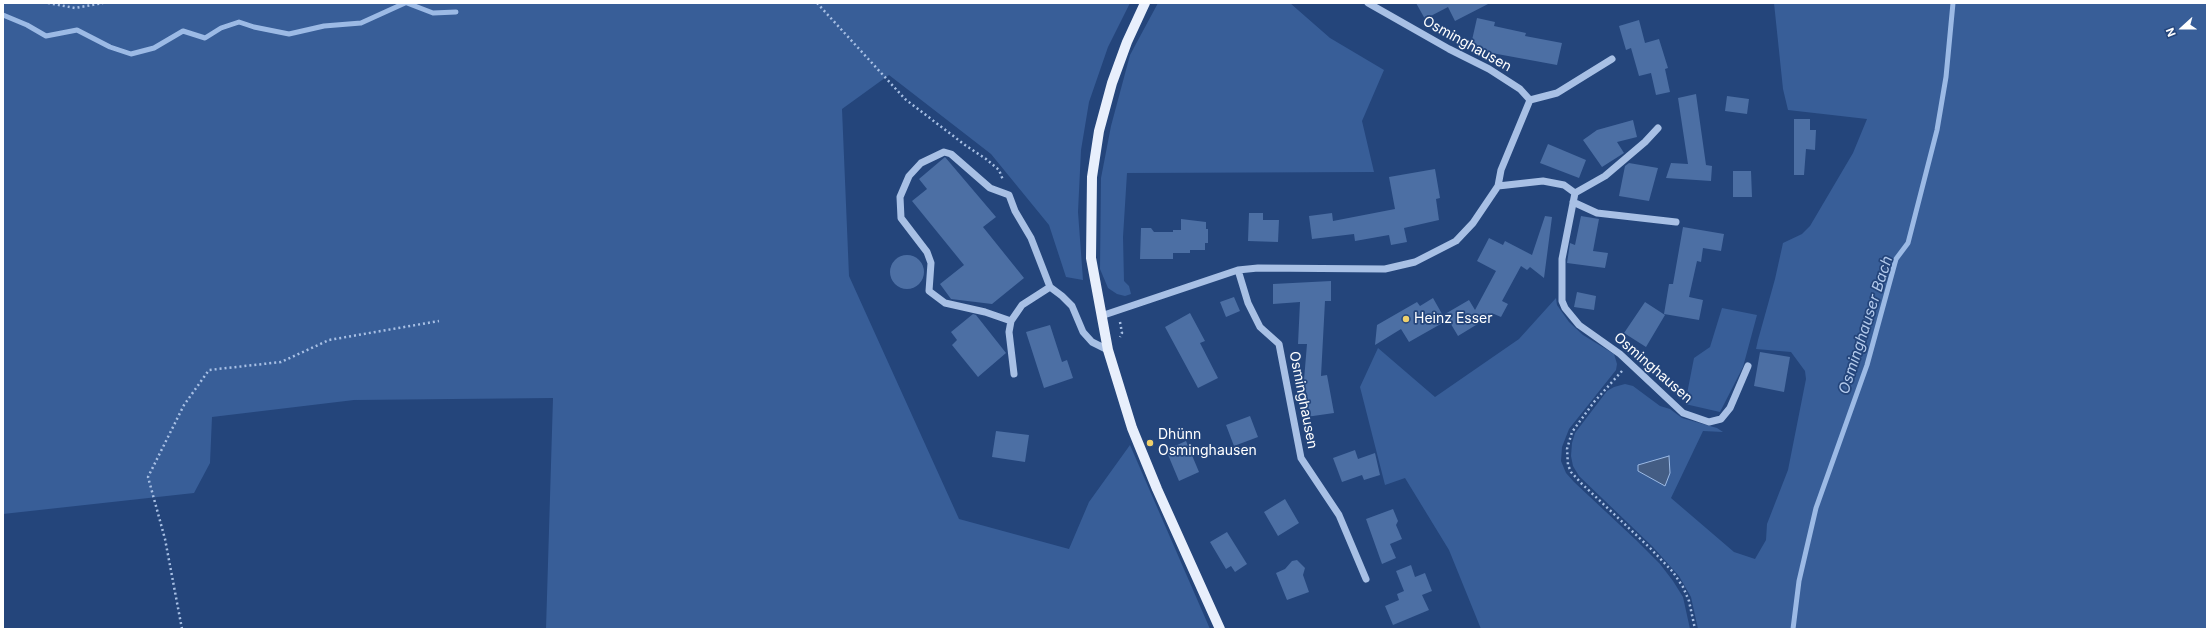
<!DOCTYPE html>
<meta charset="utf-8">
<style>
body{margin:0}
#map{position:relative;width:2210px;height:632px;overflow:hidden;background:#24457b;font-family:Inter,sans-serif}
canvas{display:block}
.frame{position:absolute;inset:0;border:4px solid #fff;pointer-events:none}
.north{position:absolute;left:2162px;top:8px;width:40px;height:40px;-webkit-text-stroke:3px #24457b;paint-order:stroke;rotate:249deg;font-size:11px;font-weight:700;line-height:16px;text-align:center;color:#fff}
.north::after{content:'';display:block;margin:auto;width:14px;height:18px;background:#fff;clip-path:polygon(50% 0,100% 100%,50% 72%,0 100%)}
</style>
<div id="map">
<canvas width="2210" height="632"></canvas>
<div class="frame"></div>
<div class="north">N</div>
</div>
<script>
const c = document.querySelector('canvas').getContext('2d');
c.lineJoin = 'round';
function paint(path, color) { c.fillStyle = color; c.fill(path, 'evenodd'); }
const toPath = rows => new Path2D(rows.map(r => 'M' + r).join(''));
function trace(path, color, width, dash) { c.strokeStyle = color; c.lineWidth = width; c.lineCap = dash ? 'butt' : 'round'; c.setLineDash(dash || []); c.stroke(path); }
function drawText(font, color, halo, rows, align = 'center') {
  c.font = font + ' Inter,sans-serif'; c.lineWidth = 3.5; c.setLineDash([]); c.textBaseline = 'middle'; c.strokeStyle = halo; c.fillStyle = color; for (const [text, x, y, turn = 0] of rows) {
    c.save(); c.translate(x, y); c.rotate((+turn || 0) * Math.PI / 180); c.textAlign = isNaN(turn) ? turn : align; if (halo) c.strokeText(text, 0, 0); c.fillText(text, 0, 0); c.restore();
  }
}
paint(toPath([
 [3,3,1130,3,1108,47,1089,102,1081,150,1078,212,1083,280,1066,277,1049,225,991,154,889,75,842,109,849,276,959,519,1069,549,1089,502,1130,445,1210,629,546,629,553,398,354,400,212,417,210,463,194,493,3,514],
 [1158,3,1290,3,1330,38,1384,70,1362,121,1374,172,1127,173,1123,237,1124,281,1129,286,1131,294,1125,296,1117,294,1108,288,1100,269,1101,178,1111,126,1130,55],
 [1774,3,2207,3,2207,629,1698,629,1691,597,1679,576,1653,547,1579,476,1573,466,1571,456,1572,443,1575,433,1607,391,1614,387,1625,384,1633,386,1660,406,1670,409,1682,418,1717,428,1723,432,1703,431,1671,498,1734,552,1755,559,1766,540,1767,524,1788,470,1806,379,1805,371,1791,352,1756,349,1758,340,1775,279,1783,243,1802,234,1810,226,1853,153,1867,119,1788,110,1783,89],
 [1556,298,1557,305,1569,322,1583,335,1614,354,1617,364,1616,370,1569,429,1562,447,1561,461,1566,473,1574,482,1636,540,1660,564,1673,581,1683,597,1690,629,1481,629,1449,550,1405,478,1385,485,1360,387,1378,348,1435,397,1519,339],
 [1722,308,1757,315,1743,367,1720,412,1685,404,1694,358,1710,347]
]), '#385e98');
const water = toPath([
 [1669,456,1670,473,1665,486,1638,471,1638,465,1669,456]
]);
paint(water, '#445d84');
trace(water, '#9cbae5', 1);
trace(toPath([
 [407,3,433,13,456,12],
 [3,15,27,25,46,36,77,30,110,47,131,54,154,48,183,31,205,38,221,28,239,22,254,27,289,34,324,26,361,23,405,3],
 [1793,629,1799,581,1816,508,1867,365,1896,259,1908,243,1937,130,1946,77,1953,3]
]), '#9cbae5', 5);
paint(toPath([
 [1416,3,1490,3,1455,21,1448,7,1425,19],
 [1477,18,1495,22,1494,26,1526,33,1525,36,1562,43,1557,65,1470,49],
 [1639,20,1645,43,1659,39,1668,68,1665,69,1670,92,1656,95,1651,73,1639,76,1631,48,1626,50,1619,26],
 [1696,94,1706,165,1712,166,1711,181,1666,178,1671,163,1688,164,1678,98],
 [1727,96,1749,99,1747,114,1725,111],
 [1794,119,1810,119,1810,130,1816,130,1815,150,1806,149,1804,175,1794,175],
 [1633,120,1637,137,1617,142,1624,153,1602,167,1583,140,1597,130],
 [1548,144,1586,160,1579,178,1540,163],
 [945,157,996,217,983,227,1024,278,992,304,951,299,940,284,964,265,912,201,927,189,919,179],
 [1629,163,1658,168,1649,201,1619,196,1625,166],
 [1435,169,1440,198,1436,199,1439,220,1404,228,1407,242,1391,245,1389,235,1355,241,1354,234,1312,239,1309,216,1332,213,1333,221,1395,209,1389,177],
 [1733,171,1751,171,1752,197,1733,197],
 [1249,213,1263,213,1263,220,1279,220,1278,242,1248,241],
 [1545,216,1552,217,1544,278,1530,267,1527,270,1521,266,1502,301,1508,304,1501,317,1494,314,1458,336,1445,314,1469,300,1475,310,1496,271,1477,261,1489,238,1503,245,1505,241,1532,255],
 [1581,216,1599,219,1593,251,1608,253,1605,268,1567,263,1570,243,1575,245],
 [1181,219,1206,222,1206,229,1208,229,1208,243,1205,243,1205,250,1190,250,1190,253,1173,253,1173,259,1140,259,1141,228,1151,228,1154,232,1173,232,1173,230,1181,230],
 [1683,227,1724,234,1721,251,1703,248,1701,262,1697,261,1689,297,1703,300,1699,320,1664,314,1669,284,1673,284],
 '890 272a17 17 0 1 1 34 0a17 17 0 1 1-34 0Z',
 [1331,281,1331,301,1325,301,1321,376,1327,375,1334,413,1306,417,1304,404,1308,403,1304,380,1307,344,1298,344,1300,302,1273,304,1273,284],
 [1577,292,1596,296,1594,310,1574,307],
 [1234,297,1240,311,1226,317,1220,302],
 [1433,298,1446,321,1409,342,1401,329,1375,345,1377,325,1417,302,1420,306],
 [1645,302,1665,315,1646,347,1624,333],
 [1190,313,1205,341,1200,343,1218,378,1198,388,1165,327],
 [973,314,976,315,1006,353,978,377,952,345,957,340,951,332],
 [1050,325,1062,362,1067,360,1073,378,1044,388,1026,332],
 [1760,352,1790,357,1784,392,1754,386],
 [1250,416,1258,437,1234,446,1226,425],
 [996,431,1029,435,1025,462,992,457],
 [1186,441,1199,472,1179,481,1166,450],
 [1355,450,1358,459,1375,453,1380,475,1364,480,1362,475,1342,482,1333,458],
 [1285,499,1299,523,1278,536,1264,512],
 [1393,509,1398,521,1396,525,1402,539,1390,544,1396,558,1382,564,1366,519],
 [1227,532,1247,564,1235,572,1231,566,1226,569,1210,542],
 [1297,560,1305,568,1303,575,1309,592,1287,600,1276,573,1285,569,1292,561],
 [1411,565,1415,577,1425,573,1432,591,1422,595,1429,610,1393,625,1385,606,1399,600,1397,594,1404,591,1396,571]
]), '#4c6fa4');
trace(toPath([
 [48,3,75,8,103,3],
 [817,3,905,99,965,145,986,159,999,170,1003,180],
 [1120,322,1122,333,1120,337],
 [1622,371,1594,402,1572,432,1567,449,1568,465,1571,472,1581,483,1650,548,1673,572,1683,587,1689,601,1695,629],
 [182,629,165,539,148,477,184,405,209,370,281,362,329,340,439,321]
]), '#a8c0e5', 2.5, [2, 3]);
trace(toPath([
 [1530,100,1557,93,1612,59],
 [1498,186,1543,181,1564,185,1575,193,1562,259,1562,301,1565,308,1579,325,1620,354,1683,413,1709,422,1721,419,1730,408,1748,366],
 [1575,193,1605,176,1645,142,1658,128],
 [1573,202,1597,213,1676,222],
 [1238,270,1248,303,1260,327,1279,344,1301,458,1339,515,1366,579],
 [1101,316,1238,270,1258,268,1385,269,1415,262,1456,241,1473,223,1498,186,1501,170,1530,100,1520,89,1489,69,1449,49,1368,3],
 [1011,321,985,312,945,303,929,291,931,263,927,252,901,218,900,197,909,176,921,163,944,152,951,154,990,188,1009,195,1015,211,1031,238,1050,287,1062,296,1072,306,1083,332,1092,342,1108,350],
 [1014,374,1009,332,1011,321,1022,305,1050,287]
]), '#a8c0e5', 7);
trace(toPath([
 [1145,3,1127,42,1112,83,1099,131,1092,177,1091,258,1108,350,1132,428,1157,489,1220,629]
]), '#e8effc', 10);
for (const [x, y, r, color] of [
 [1406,319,4,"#efd06c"],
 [1150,443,4,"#efd06c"]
]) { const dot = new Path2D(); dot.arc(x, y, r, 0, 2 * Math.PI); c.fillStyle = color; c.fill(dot); trace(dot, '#24457b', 1.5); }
drawText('14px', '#fff', '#24457b', [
 ["Osminghausen",1467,44,29],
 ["Osminghausen",1653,368,41],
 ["Osminghausen",1303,400,79]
]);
drawText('14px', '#fff', '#24457b', [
 ["Heinz Esser",1414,319],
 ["Dhünn",1158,435],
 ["Osminghausen",1158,451]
], 'left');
drawText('italic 15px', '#b3caec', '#24457b', [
 ["Osminghauser Bach",1866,325,-72]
]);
</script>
